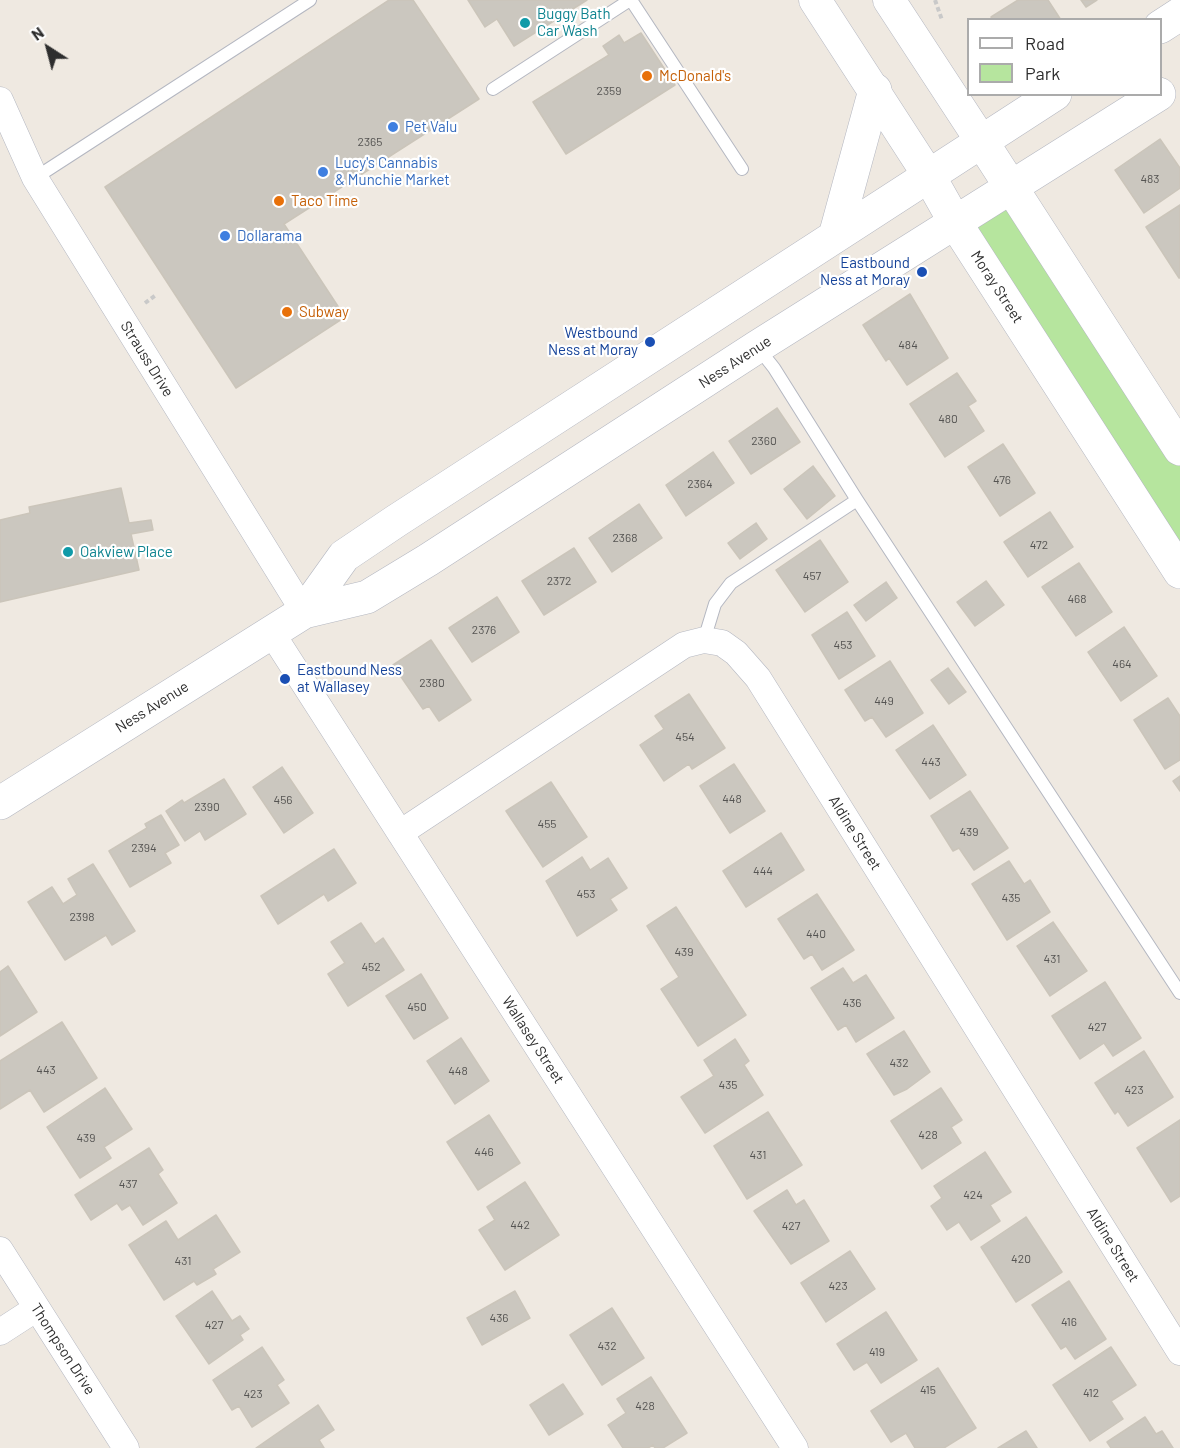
<!DOCTYPE html>
<style>
body{margin:0}
#map{position:relative;width:1180px;height:1448px;overflow:hidden;background:#efe9e1;font-family:Barlow,sans-serif}
canvas{display:block}
.legend{position:absolute;left:967px;top:18px;width:195px;height:78px;box-sizing:border-box;background:#fff;border:2px solid #ababab;margin:0;padding:8px 10px;list-style:none;font-size:18px;color:#2e2e2e}
.legend li{display:flex;align-items:center;gap:12px;height:30px}
.legend b{width:30px;border:2px solid #ababab}
.north{position:absolute;left:18px;top:18px;width:60px;height:60px;-webkit-text-stroke:4px #fff;paint-order:stroke;rotate:324deg;font-size:16px;font-weight:700;line-height:24px;text-align:center;color:#2e2e2e}
.north::after{content:'';display:block;margin:auto;width:21px;height:27px;background:#2e2e2e;clip-path:polygon(50% 0,100% 100%,50% 72%,0 100%)}
</style>
<div id="map">
<canvas width="1180" height="1448"></canvas>
<ul class="legend">
<li><b style="height:8px;background:#fff"></b>Road</li>
<li><b style="height:16px;background:#b6e59e"></b>Park</li>
</ul>
<div class="north">N</div>
</div>
<script>
const c = document.querySelector('canvas').getContext('2d');
c.lineJoin = 'round';
function paint(path, color) { c.fillStyle = color; c.fill(path, 'evenodd'); }
const toPath = rows => new Path2D(rows.map(r => 'M' + r).join(''));
function trace(path, color, width, dash) { c.strokeStyle = color; c.lineWidth = width; c.lineCap = dash ? 'butt' : 'round'; c.setLineDash(dash || []); c.stroke(path); }
function drawText(font, color, halo, rows, align = 'center') {
  c.font = font + ' Barlow,sans-serif'; c.lineWidth = 4.5; c.setLineDash([]); c.textBaseline = 'middle'; c.strokeStyle = halo; c.fillStyle = color; for (const [text, x, y, turn = 0] of rows) {
    c.save(); c.translate(x, y); c.rotate((+turn || 0) * Math.PI / 180); c.textAlign = isNaN(turn) ? turn : align; if (halo) c.strokeText(text, 0, 0); c.fillText(text, 0, 0); c.restore();
  }
}
paint(toPath([
 [1012,188,1180,449,1180,572,956,224]
]), '#b6e59e');
const building = toPath([
 [389,0,413,0,479,99,284,224,345,317,236,388,105,187,389,0],
 [468,0,587,0,514,46,497,19,485,27,468,0],
 [1018,0,1048,0,1061,20,993,20,991,17,1018,0],
 [1081,0,1097,0,1086,7,1081,0],
 [641,33,675,85,566,154,533,102,609,55,603,46,619,35,624,43,641,33],
 [1160,139,1180,168,1180,188,1144,213,1115,170,1160,139],
 [1180,205,1180,278,1179,278,1146,227,1180,205],
 [910,294,948,358,907,385,889,358,886,361,863,325,910,294],
 [957,373,976,401,968,406,984,431,945,457,910,404,957,373],
 [777,408,800,442,751,474,729,441,777,408],
 [1003,444,1035,493,1000,516,968,467,1003,444],
 [713,452,734,483,686,516,666,485,713,452],
 [813,466,835,496,807,519,784,489,813,466],
 [121,488,129,523,151,520,153,530,131,534,139,570,0,602,0,520,30,513,29,507,121,488],
 [639,504,662,538,612,572,589,538,639,504],
 [1050,512,1073,547,1028,577,1004,542,1050,512],
 [756,523,767,539,740,559,728,543,756,523],
 [820,540,848,582,805,612,776,570,820,540],
 [574,548,596,582,544,615,522,581,574,548],
 [1079,563,1112,612,1076,636,1042,587,1079,563],
 [986,581,1004,605,975,626,957,602,986,581],
 [886,582,897,598,866,621,854,605,886,582],
 [497,597,519,632,472,662,449,628,497,597],
 [847,612,875,656,839,679,812,635,847,612],
 [1124,627,1157,676,1121,701,1088,652,1124,627],
 [431,640,471,700,439,721,429,706,423,709,393,665,431,640],
 [890,661,923,713,886,737,872,717,865,721,845,690,890,661],
 [948,668,966,692,949,704,931,680,948,668],
 [689,694,725,748,692,769,689,764,664,781,640,745,664,729,655,716,689,694],
 [1168,698,1180,716,1180,760,1165,769,1134,720,1168,698],
 [933,725,966,775,930,799,896,750,933,725],
 [734,764,765,811,730,833,700,786,734,764],
 [282,767,313,813,284,833,253,787,282,767],
 [1180,776,1180,791,1173,781,1180,776],
 [224,779,246,814,205,840,200,831,185,841,166,811,182,800,184,803,224,779],
 [551,782,587,837,543,867,506,811,551,782],
 [970,791,1008,848,974,870,959,848,953,851,931,816,970,791],
 [161,815,179,845,165,853,171,863,130,887,109,851,147,828,145,824,161,815],
 [781,833,804,870,746,907,723,871,781,833],
 [334,849,356,883,328,901,324,894,278,924,261,896,334,849],
 [582,857,590,870,608,858,627,888,610,899,617,910,577,936,546,881,582,857],
 [1009,861,1024,884,1030,880,1050,912,1007,940,972,884,1009,861],
 [93,864,135,931,112,945,106,935,65,960,28,902,52,887,63,904,77,895,68,879,93,864],
 [817,894,854,950,822,970,812,954,804,959,778,919,817,894],
 [676,907,746,1015,698,1046,661,989,679,977,647,926,676,907],
 [1053,922,1087,971,1050,996,1017,946,1053,922],
 [361,923,375,944,383,938,404,970,348,1006,328,974,345,963,331,942,361,923],
 [8,966,37,1012,0,1036,0,972,8,966],
 [843,968,853,983,866,975,894,1018,856,1042,846,1025,838,1030,811,988,843,968],
 [421,974,448,1018,414,1039,386,996,421,974],
 [1105,982,1141,1038,1113,1056,1104,1043,1080,1059,1052,1016,1105,982],
 [62,1022,97,1078,44,1112,30,1090,0,1109,0,1061,62,1022],
 [904,1031,930,1072,907,1089,894,1095,867,1054,904,1031],
 [461,1038,489,1081,455,1104,427,1061,461,1038],
 [735,1039,749,1061,744,1065,763,1095,705,1133,681,1097,714,1076,704,1060,735,1039],
 [1144,1051,1173,1097,1128,1126,1118,1111,1115,1114,1095,1083,1144,1051],
 [105,1088,132,1129,104,1147,111,1158,80,1178,47,1127,105,1088],
 [941,1088,962,1120,951,1127,961,1143,922,1169,891,1121,941,1088],
 [768,1112,802,1165,747,1199,714,1146,768,1112],
 [489,1115,520,1163,478,1190,447,1142,489,1115],
 [1180,1120,1180,1196,1171,1202,1137,1148,1180,1120],
 [149,1148,163,1170,158,1174,177,1203,143,1225,130,1205,122,1210,117,1203,91,1220,75,1195,149,1148],
 [985,1152,1011,1192,990,1205,1000,1221,971,1240,959,1222,947,1230,931,1206,942,1198,934,1186,985,1152],
 [525,1182,559,1235,505,1270,479,1230,495,1220,487,1207,525,1182],
 [787,1190,796,1205,804,1200,829,1241,791,1264,754,1211,787,1190],
 [216,1215,240,1252,213,1269,216,1274,197,1285,194,1281,164,1300,129,1245,166,1221,178,1240,216,1215],
 [1026,1217,1062,1272,1016,1302,981,1247,1026,1217],
 [850,1251,875,1289,826,1322,801,1283,850,1251],
 [1069,1281,1106,1339,1075,1359,1066,1346,1061,1349,1032,1305,1069,1281],
 [212,1291,232,1321,240,1316,249,1329,240,1335,243,1340,209,1364,176,1316,212,1291],
 [515,1291,530,1318,482,1345,467,1318,515,1291],
 [612,1308,644,1358,602,1385,570,1335,612,1308],
 [886,1312,917,1360,881,1383,867,1362,854,1370,837,1344,886,1312],
 [262,1347,284,1380,277,1385,289,1403,252,1427,239,1406,232,1410,213,1380,262,1347],
 [1111,1347,1136,1385,1111,1401,1123,1419,1090,1441,1053,1385,1111,1347],
 [938,1368,976,1428,944,1448,915,1448,906,1433,891,1442,871,1411,938,1368],
 [651,1377,687,1433,663,1448,655,1448,653,1445,648,1448,623,1448,608,1425,626,1413,617,1399,651,1377],
 [563,1384,583,1414,549,1435,530,1405,563,1384],
 [318,1405,334,1430,319,1440,324,1448,256,1448,318,1405],
 [1145,1417,1156,1434,1162,1431,1173,1448,1111,1448,1107,1442,1145,1417],
 [1026,1431,1037,1448,998,1448,1026,1431]
]);
paint(building, '#cbc7bf');
trace(building, '#cbc5ba', 1.5);
const service = toPath([
 [631,0,742,169],
 [493,89,630,0],
 [35,178,310,0],
 [759,349,774,368,857,500,1180,993],
 [704,640,715,604,731,583,857,500]
]);
const minor = toPath([
 [0,100,35,178,304,612],
 [271,632,795,1448],
 [400,833,684,645,704,640,722,643,736,653,758,678,1180,1352],
 [0,1250,126,1448],
 [0,1332,37,1308]
]);
const tertiary = toPath([
 [815,0,929,176],
 [889,0,982,142]
]);
const secondary = toPath([
 [1160,27,1180,14],
 [982,142,1180,449],
 [929,176,956,224,1180,572],
 [835,236,875,90],
 [304,612,344,556,396,521,1055,94],
 [0,803,304,612,367,597,428,560,757,347,1159,94]
]);
trace(service, '#b4b7c1', 14);
trace(minor, '#b4b7c1', 27);
trace(tertiary, '#b4b7c1', 33);
trace(secondary, '#b4b7c1', 34);
trace(toPath([
 [935,0,942,20],
 [145,303,156,295]
]), '#c9c9c9', 4, [4.5, 3]);
trace(service, '#fff', 12);
trace(minor, '#fff', 26);
trace(tertiary, '#fff', 32);
trace(secondary, '#fff', 33);
for (const [x, y, r, color] of [
 [525,23,6,"#0f9aa8"],
 [647,76,6,"#e8710a"],
 [393,127,6,"#3f7fe0"],
 [323,172,6,"#3f7fe0"],
 [279,201,6,"#e8710a"],
 [225,236,6,"#3f7fe0"],
 [922,272,6,"#1a4fb4"],
 [287,312,6,"#e8710a"],
 [650,342,6,"#1a4fb4"],
 [68,552,6,"#0f9aa8"],
 [285,679,6,"#1a4fb4"]
]) { const dot = new Path2D(); dot.arc(x, y, r, 0, 2 * Math.PI); c.fillStyle = color; c.fill(dot); trace(dot, '#fff', 2); }
drawText('12px', '#555452', null, [
 ["2359",609,91],
 ["2365",370,142],
 ["483",1150,179],
 ["484",908,345],
 ["480",948,419],
 ["2360",764,441],
 ["476",1002,480],
 ["2364",700,484],
 ["2368",625,538],
 ["472",1039,545],
 ["457",812,576],
 ["2372",559,581],
 ["468",1077,599],
 ["2376",484,630],
 ["453",843,645],
 ["464",1122,664],
 ["2380",432,683],
 ["449",884,701],
 ["454",685,737],
 ["443",931,762],
 ["448",732,799],
 ["456",283,800],
 ["2390",207,807],
 ["455",547,824],
 ["439",969,832],
 ["2394",144,848],
 ["444",763,871],
 ["453",586,894],
 ["435",1011,898],
 ["2398",82,917],
 ["440",816,934],
 ["439",684,952],
 ["431",1052,959],
 ["452",371,967],
 ["436",852,1003],
 ["450",417,1007],
 ["427",1097,1027],
 ["432",899,1063],
 ["443",46,1070],
 ["448",458,1071],
 ["435",728,1085],
 ["423",1134,1090],
 ["428",928,1135],
 ["439",86,1138],
 ["446",484,1152],
 ["431",758,1155],
 ["437",128,1184],
 ["424",973,1195],
 ["442",520,1225],
 ["427",791,1226],
 ["420",1021,1259],
 ["431",183,1261],
 ["423",838,1286],
 ["436",499,1318],
 ["416",1069,1322],
 ["427",214,1325],
 ["432",607,1346],
 ["419",877,1352],
 ["415",928,1390],
 ["412",1091,1393],
 ["423",253,1394],
 ["428",645,1406]
]);
drawText('15px', '#0d838f', '#fff', [
 ["Buggy Bath",537,14],
 ["Car Wash",537,31],
 ["Oakview Place",80,552]
], 'left');
drawText('15px', '#c56008', '#fff', [
 ["McDonald's",659,76],
 ["Taco Time",291,201],
 ["Subway",299,312]
], 'left');
drawText('15px', '#366cbe', '#fff', [
 ["Pet Valu",405,127],
 ["Lucy's Cannabis",335,163],
 ["& Munchie Market",335,180],
 ["Dollarama",237,236]
], 'left');
drawText('15px', '#164399', '#fff', [
 ["Eastbound",910,263],
 ["Ness at Moray",910,280],
 ["Westbound",638,333],
 ["Ness at Moray",638,350],
 ["Eastbound Ness",297,670,"left"],
 ["at Wallasey",297,687,"left"]
], 'right');
drawText('15px', '#2e2e2e', '#fff', [
 ["Moray Street",997,287,57],
 ["Strauss Drive",147,359,58],
 ["Ness Avenue",735,362,-33],
 ["Ness Avenue",152,707,-32],
 ["Aldine Street",855,833,58],
 ["Wallasey Street",533,1040,57],
 ["Aldine Street",1113,1245,58],
 ["Thompson Drive",63,1349,57]
]);
</script>
